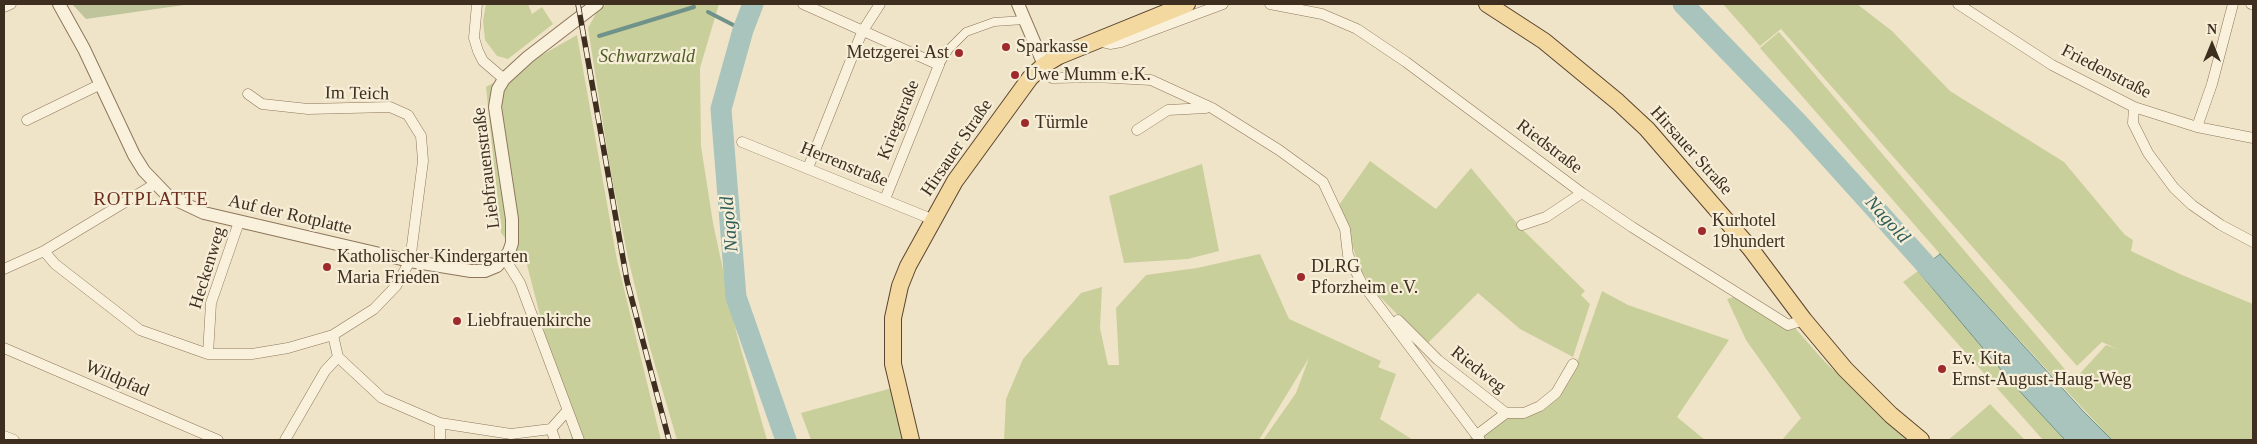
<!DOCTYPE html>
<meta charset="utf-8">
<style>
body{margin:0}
#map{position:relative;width:2257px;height:444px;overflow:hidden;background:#f0e4c8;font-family:"Times New Roman",serif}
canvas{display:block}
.frame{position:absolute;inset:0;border:5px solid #3d2e20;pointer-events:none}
.north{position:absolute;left:2187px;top:20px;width:50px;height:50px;-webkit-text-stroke:4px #f7eed8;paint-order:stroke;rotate:0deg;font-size:14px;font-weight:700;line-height:20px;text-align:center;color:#3d2e20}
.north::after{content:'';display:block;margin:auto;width:18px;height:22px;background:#3d2e20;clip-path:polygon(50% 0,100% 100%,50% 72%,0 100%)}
</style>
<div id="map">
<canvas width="2257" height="444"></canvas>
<div class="frame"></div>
<div class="north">N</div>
</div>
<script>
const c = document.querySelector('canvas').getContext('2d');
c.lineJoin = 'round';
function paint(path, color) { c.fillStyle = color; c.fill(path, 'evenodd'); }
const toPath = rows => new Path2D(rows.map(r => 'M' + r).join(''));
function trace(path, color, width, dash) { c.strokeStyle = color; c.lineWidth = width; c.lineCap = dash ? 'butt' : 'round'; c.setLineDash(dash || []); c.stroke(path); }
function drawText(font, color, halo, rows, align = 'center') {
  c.font = font + ' "Times New Roman",serif'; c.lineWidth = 4.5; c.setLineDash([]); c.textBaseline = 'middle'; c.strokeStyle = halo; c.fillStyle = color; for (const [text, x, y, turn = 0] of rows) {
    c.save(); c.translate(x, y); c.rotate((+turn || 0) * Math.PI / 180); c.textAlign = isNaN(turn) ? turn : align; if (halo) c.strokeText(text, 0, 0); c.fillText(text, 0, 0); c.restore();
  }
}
paint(toPath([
 [486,4,528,4,532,14,542,7,553,24,508,59,497,56,485,40,483,21],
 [607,4,719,4,700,68,701,146,713,223,737,335,767,440,677,440,650,348,628,258,610,168,588,28,598,10],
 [1723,4,1857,4,1892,31,1950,91,2064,162,2125,235,2133,240,2131,251,2182,275,2253,304,2253,440,2112,440,1940,254,1760,48,1779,32,2074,380,2106,345,2117,349,2102,342,2077,366,1781,29,1760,46],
 [577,35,617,260,661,440,572,440,526,261,501,233,486,87],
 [1370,161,1436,209,1471,168,1521,228,1585,291,1581,295,1590,304,1573,357,1520,329,1478,293,1427,344,1377,294,1360,269,1339,205],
 [1202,164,1219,251,1188,259,1124,263,1109,196],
 [1260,254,1289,319,1381,361,1378,367,1396,374,1380,419,1413,440,1263,440,1296,393,1309,358,1259,440,1004,440,1006,399,1023,359,1081,293,1102,287,1100,328,1108,365,1119,365,1116,308,1146,275,1197,268],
 [1918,271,2013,384,2065,440,2043,440,1903,282],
 [1602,291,1628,305,1729,340,1677,417,1705,440,1469,440,1471,436,1508,416,1526,417,1548,407,1573,374],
 [1734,297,1789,330,1795,328,1825,362,1907,440,1782,440,1801,418,1746,340,1727,299],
 [892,388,906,440,811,440,801,413],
 [1990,404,2025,440,1948,440,1966,425]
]), '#c9cf9b');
paint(toPath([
 [72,4,191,4,86,19]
]), '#bfc49a');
const water = toPath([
 [1940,254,2084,412,2112,440,2065,440,2013,384,1918,271,1940,254]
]);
paint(water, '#a9c4bc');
trace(water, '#6f938a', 1);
trace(toPath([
 [708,12,743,30],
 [599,36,694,7]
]), '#6f938a', 4);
trace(toPath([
 [753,4,743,30,721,109,736,297,786,440],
 [1683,4,1798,123,1945,286]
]), '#a9c4bc', 21);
const pedestrian = toPath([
 [939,65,949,49,966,32,994,22,1024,20]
]);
const minor = toPath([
 [477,4,474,38,478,51,483,61,504,79],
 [803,4,939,65,885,199],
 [1270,4,1322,14,1357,29,1406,62,1582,193,1632,227,1788,325,1804,320],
 [1958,4,2052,65,2134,107,2197,127,2253,138],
 [2251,4,2253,4],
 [4,7,11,4],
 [1097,41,1110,44,1121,42,1223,4],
 [1044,65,1052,78,1096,77,1151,80,1212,108,1279,150,1323,182,1345,229,1348,255,1361,282,1480,440],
 [2134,107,2133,123,2148,153,2174,188,2192,205,2221,225,2253,242],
 [27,120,101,84],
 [2197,127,2212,84,2233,4],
 [1137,130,1168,110,1206,108],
 [742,142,934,220],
 [808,168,862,32,880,4],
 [1522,225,1546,217,1582,193],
 [44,251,55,264,140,330,208,354,252,354,288,348,333,335,374,309,396,286,410,261,423,161,421,136,408,115,390,107,308,109,262,104,248,94],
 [505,259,520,283,579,440],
 [4,269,44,251,155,184],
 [1398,320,1438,360,1506,413,1524,413,1540,406,1556,393,1573,364],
 [333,335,338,357,382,398,440,423,511,434,551,429],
 [4,348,218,440],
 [208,354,211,303,239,222],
 [440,423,440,440],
 [551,429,567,411],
 [551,429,555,440],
 [1477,435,1506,413],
 [4,436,14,440],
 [285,440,325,371,338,357]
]);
const tertiary = toPath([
 [59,4,84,49,134,155,144,171,168,196,204,213,410,261,471,271,485,271,497,266,509,252,512,243,512,219,495,107,498,89,504,79,528,57,597,4],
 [1018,4,1044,65]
]);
const primary = toPath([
 [1487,4,1544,41,1618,102,1647,129,1750,248,1804,320,1845,369,1891,415,1921,440],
 [911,440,893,364,893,318,900,286,908,266,955,181,1030,78,1044,65,1059,56,1187,4]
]);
trace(pedestrian, '#8d765c', 9);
trace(minor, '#8d765c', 11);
trace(tertiary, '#8d765c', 14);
trace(primary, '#5b4430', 18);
trace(pedestrian, '#faf1dc', 8);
trace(minor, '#faf1dc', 10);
trace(tertiary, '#faf1dc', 12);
trace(primary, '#f3d9a0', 16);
const rail = toPath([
 [578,4,627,281,669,440]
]);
trace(rail, '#3d2e20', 5.5);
trace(rail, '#f7eed8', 4, [11]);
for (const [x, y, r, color] of [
 [1006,47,5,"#9e2a2b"],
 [959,53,5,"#9e2a2b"],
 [1015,75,5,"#9e2a2b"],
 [1025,123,5,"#9e2a2b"],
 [1702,231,5,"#9e2a2b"],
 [327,267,5,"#9e2a2b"],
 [1301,277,5,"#9e2a2b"],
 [457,321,5,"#9e2a2b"],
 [1942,369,5,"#9e2a2b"]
]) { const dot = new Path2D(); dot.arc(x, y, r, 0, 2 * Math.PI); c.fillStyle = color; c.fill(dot); trace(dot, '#f7eed8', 2); }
drawText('18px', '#3d2e20', '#f7eed8', [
 ["Sparkasse",1016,47],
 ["Metzgerei Ast",949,53,"right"],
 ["Uwe Mumm e.K.",1025,75],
 ["Türmle",1035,123],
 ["Kurhotel",1712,221],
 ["19hundert",1712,242],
 ["Katholischer Kindergarten",337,257],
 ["Maria Frieden",337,278],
 ["DLRG",1311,267],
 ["Pforzheim e.V.",1311,288],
 ["Liebfrauenkirche",467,321],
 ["Ev. Kita",1952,359],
 ["Ernst-August-Haug-Weg",1952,380]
], 'left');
drawText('italic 18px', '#4d5a26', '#f7eed8', [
 ["Schwarzwald",647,57]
]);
drawText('18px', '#3d2e20', '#f7eed8', [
 ["Friedenstraße",2106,72,27],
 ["Im Teich",357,94,1],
 ["Kriegstraße",899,120,-68],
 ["Riedstraße",1549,147,37],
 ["Hirsauer Straße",957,148,-56],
 ["Hirsauer Straße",1691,151,48],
 ["Herrenstraße",844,165,22],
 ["Liebfrauenstraße",487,168,-97],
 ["Auf der Rotplatte",290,215,13],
 ["Heckenweg",208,268,-73],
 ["Riedweg",1478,370,38],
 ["Wildpfad",117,379,23]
]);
c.letterSpacing = '1px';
drawText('19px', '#6b2e1e', '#f7eed8', [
 ["ROTPLATTE",151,200]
]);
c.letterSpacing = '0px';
drawText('italic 19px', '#2f5d5a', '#f7eed8', [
 ["Nagold",1887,220,48],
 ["Nagold",730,224,-95]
]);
</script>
